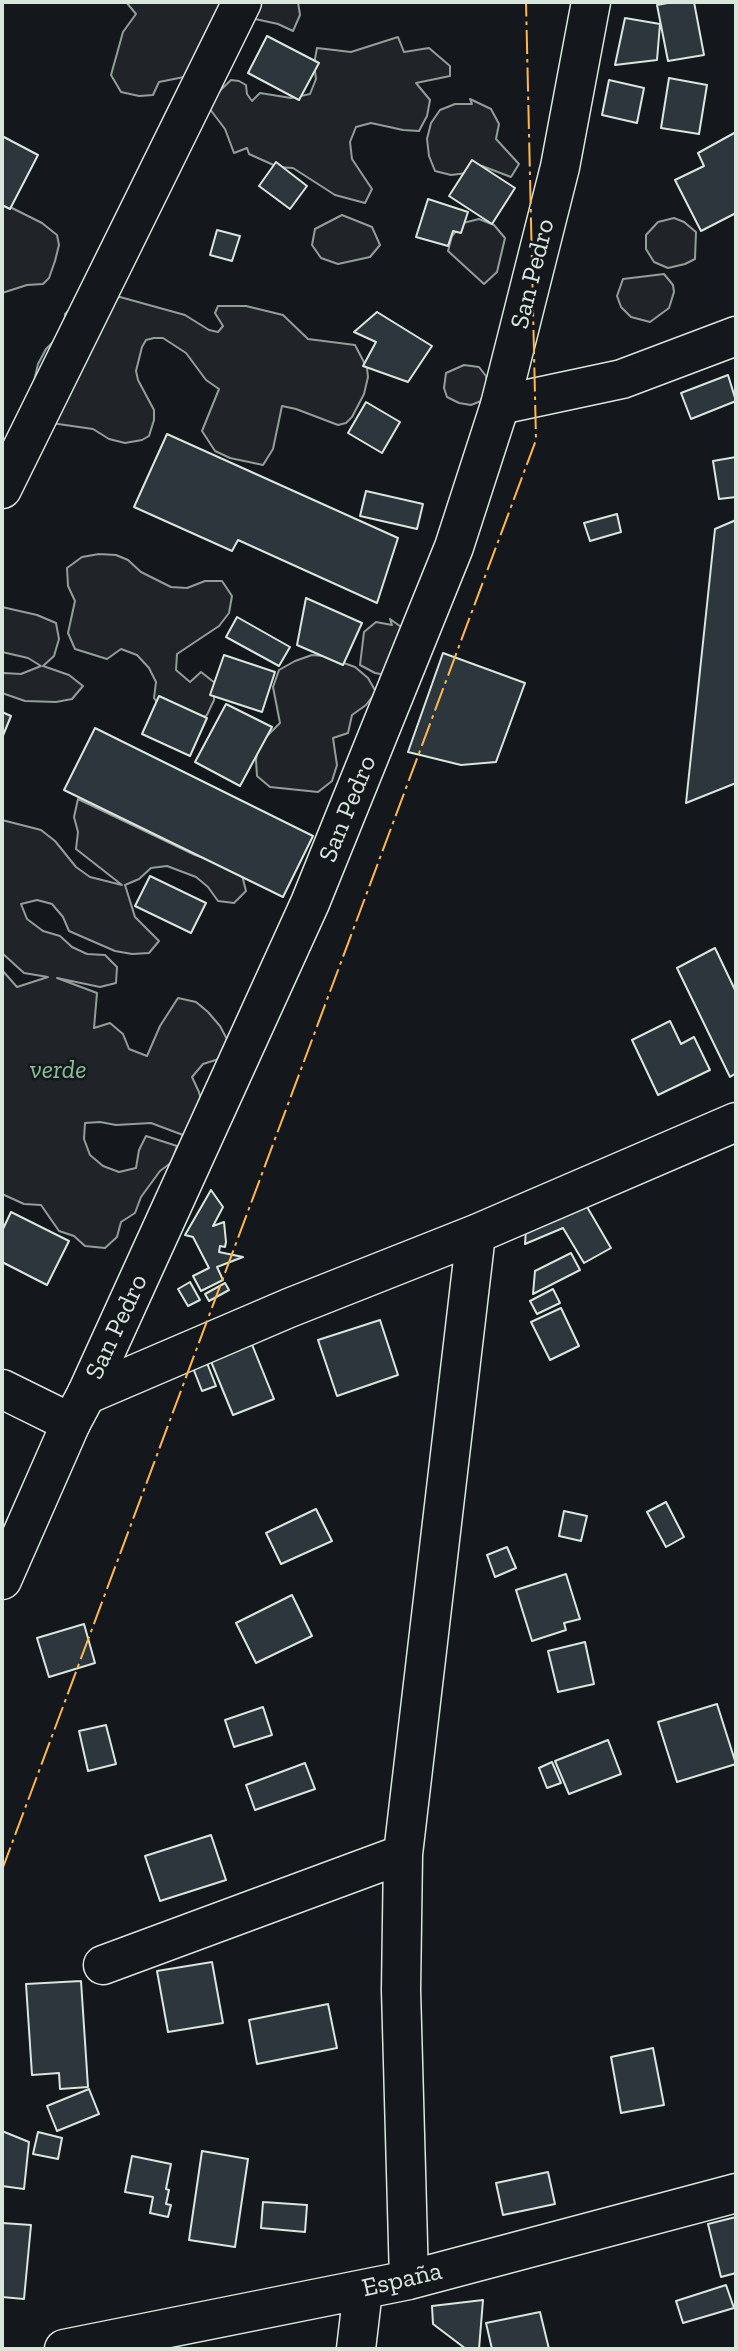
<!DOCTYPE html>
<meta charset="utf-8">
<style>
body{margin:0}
#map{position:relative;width:738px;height:2351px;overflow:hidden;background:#14181c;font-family:"Zilla Slab",serif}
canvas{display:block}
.frame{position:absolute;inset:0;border:4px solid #d8e6dc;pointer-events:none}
</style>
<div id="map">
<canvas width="738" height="2351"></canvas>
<div class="frame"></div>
</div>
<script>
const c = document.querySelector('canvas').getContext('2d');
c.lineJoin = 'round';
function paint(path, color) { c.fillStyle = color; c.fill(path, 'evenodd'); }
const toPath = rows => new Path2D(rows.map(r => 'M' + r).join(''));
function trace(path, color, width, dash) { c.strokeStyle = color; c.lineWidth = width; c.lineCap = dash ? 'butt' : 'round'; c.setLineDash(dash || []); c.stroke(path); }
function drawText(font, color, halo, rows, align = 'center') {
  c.font = font + ' "Zilla Slab",serif'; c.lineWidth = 5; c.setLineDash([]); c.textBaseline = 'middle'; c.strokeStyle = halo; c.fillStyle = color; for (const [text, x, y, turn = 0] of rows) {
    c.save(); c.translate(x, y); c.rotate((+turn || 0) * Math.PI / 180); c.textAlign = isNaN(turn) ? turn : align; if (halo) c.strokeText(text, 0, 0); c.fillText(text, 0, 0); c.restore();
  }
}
const green = toPath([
 [126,2,298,2,300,15,293,31,278,24,219,11,199,74,159,82,153,95,139,96,121,92,111,75,123,32,136,14,126,2],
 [398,37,404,52,429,48,450,66,450,76,416,83,430,100,427,116,419,131,403,130,371,123,356,127,350,142,352,159,372,189,365,203,335,195,293,168,278,167,249,154,247,148,234,153,225,129,206,104,231,80,239,81,246,85,247,94,252,101,260,93,291,98,310,94,316,79,314,64,317,48,351,52,398,37],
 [470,99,491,109,499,124,496,139,519,164,511,177,482,166,467,173,451,175,435,171,429,156,427,139,431,123,440,110,455,104,472,104,470,99],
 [2,203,42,223,57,235,59,245,55,261,49,278,43,284,27,285,2,293,2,203],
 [342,215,372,227,380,245,370,257,338,264,321,258,312,245,315,229,342,215],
 [674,218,684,222,696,232,695,259,685,264,668,268,654,262,646,249,646,235,658,222,674,218],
 [479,219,494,225,505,238,497,272,484,284,448,251,452,236,463,223,479,219],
 [664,274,673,285,674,292,669,308,650,322,631,317,621,307,617,296,623,279,664,274],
 [120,297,185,315,209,330,218,332,223,326,215,313,218,306,246,306,283,315,308,339,355,345,367,368,368,377,364,394,352,417,346,423,338,425,296,409,282,406,273,449,263,465,230,458,215,451,202,431,219,389,206,380,186,353,163,338,154,338,146,340,142,347,136,371,138,380,154,410,154,420,149,436,142,440,125,443,109,439,93,429,51,423,32,390,38,364,46,349,64,331,65,314,71,308,120,297],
 [464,365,479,367,486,376,489,390,481,401,471,405,459,403,447,397,444,388,446,373,464,365],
 [99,554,116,555,128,560,141,572,171,587,187,588,205,581,222,581,232,596,229,613,219,626,177,654,176,670,190,682,201,672,215,683,214,700,207,715,194,723,163,711,154,698,156,682,149,668,137,655,121,649,107,659,75,649,68,633,75,601,68,586,67,568,82,557,99,554],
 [2,607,37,615,56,623,59,639,54,656,43,666,69,675,83,686,72,699,56,702,25,701,2,693,3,673,21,674,41,666,28,658,2,652,2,607],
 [390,619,404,629,391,676,375,673,360,665,364,632,376,622,392,625,390,619],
 [312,655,324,656,355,667,368,678,376,692,366,705,352,715,348,733,333,738,337,765,332,781,318,792,270,787,257,776,256,760,258,745,280,723,273,687,279,670,295,661,312,655],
 [78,799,195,855,228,866,242,875,246,891,234,903,218,901,208,887,196,877,167,866,151,868,139,879,125,885,135,917,159,941,149,953,132,954,115,951,69,931,63,917,52,904,37,900,21,904,27,919,43,931,60,936,72,947,87,954,105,955,117,967,116,983,100,987,57,978,97,993,94,1028,110,1023,123,1034,129,1049,147,1056,160,1026,178,998,196,1002,208,1012,220,1026,229,1043,222,1058,203,1064,192,1077,199,1092,203,1108,196,1123,183,1135,151,1123,116,1125,100,1122,85,1123,84,1139,90,1155,103,1166,119,1172,136,1168,139,1150,146,1136,177,1146,172,1162,160,1171,141,1197,135,1213,121,1222,117,1237,105,1248,85,1246,74,1236,59,1231,41,1205,24,1204,2,1194,2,970,17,987,48,977,24,973,2,953,2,820,41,830,55,841,76,867,90,877,122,885,76,849,78,832,74,817,78,799]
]);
paint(green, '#202428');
trace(green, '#939e99', 2);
const building = toPath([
 [673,2,694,2,704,55,668,61,657,5,673,2],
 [625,18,660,24,657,60,615,65,625,18],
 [267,36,319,63,299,100,248,73,267,36],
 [669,78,707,85,699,134,661,128,669,78],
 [609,80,644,88,637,123,602,115,609,80],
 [736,132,736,213,701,231,675,180,704,166,698,153,736,132],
 [2,136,38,155,10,209,2,205,2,136],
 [472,160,515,188,492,224,449,196,472,160],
 [276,162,307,186,290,209,259,186,276,162],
 [428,199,468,212,461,233,453,231,448,246,416,237,428,199],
 [217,230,240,236,232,261,210,255,217,230],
 [377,312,432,346,408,382,363,366,376,342,354,332,377,312],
 [728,375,736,401,691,419,681,393,728,375],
 [366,402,400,422,382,453,348,433,366,402],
 [167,434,398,538,377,603,238,540,232,551,134,507,167,434],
 [736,457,736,497,719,499,713,461,736,457],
 [366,491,423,504,417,529,360,516,366,491],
 [617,514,621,532,590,541,584,523,617,514],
 [736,520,736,783,686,803,715,529,736,520],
 [306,598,362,623,343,665,297,645,306,598],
 [237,617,290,647,279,666,226,637,237,617],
 [443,653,525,683,496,762,461,765,408,752,443,653],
 [224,655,275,672,262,712,210,695,224,655],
 [159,696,207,718,190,756,142,734,159,696],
 [226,704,272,727,240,786,195,762,226,704],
 [2,712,11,716,2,738,2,712],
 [95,728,313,836,283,897,64,790,95,728],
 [150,876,206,903,191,933,135,906,150,876],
 [715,948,736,992,736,1073,730,1077,677,968,715,948],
 [670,1021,681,1044,694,1037,710,1070,658,1095,632,1040,670,1021],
 [211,1190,223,1207,213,1226,224,1222,226,1242,225,1247,220,1246,219,1252,243,1257,217,1267,223,1280,201,1291,193,1276,209,1268,193,1237,185,1235,211,1190],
 [583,1200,611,1248,584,1263,563,1228,525,1244,527,1215,583,1200],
 [11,1212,69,1241,47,1285,2,1262,2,1231,11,1212],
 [571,1253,580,1270,533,1294,535,1271,571,1253],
 [190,1282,200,1300,188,1306,178,1289,190,1282],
 [225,1283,229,1290,209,1301,205,1294,225,1283],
 [553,1289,560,1303,537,1314,530,1301,553,1289],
 [561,1308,579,1346,550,1360,531,1322,561,1308],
 [380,1320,398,1375,337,1396,318,1340,380,1320],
 [251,1342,274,1399,233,1415,210,1359,251,1342],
 [207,1363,216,1386,202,1391,193,1368,207,1363],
 [666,1502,684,1537,666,1547,647,1512,666,1502],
 [316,1509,332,1541,281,1564,266,1533,316,1509],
 [564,1511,587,1516,581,1541,559,1536,564,1511],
 [507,1547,516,1568,495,1577,487,1555,507,1547],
 [566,1574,580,1619,564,1623,566,1630,532,1641,516,1590,566,1574],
 [292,1595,312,1636,256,1663,236,1623,292,1595],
 [84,1624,95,1663,49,1677,37,1638,84,1624],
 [585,1642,594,1684,558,1692,548,1651,585,1642],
 [717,1704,736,1764,677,1782,658,1722,717,1704],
 [263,1707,272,1735,234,1747,225,1720,263,1707],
 [106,1725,116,1764,88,1771,79,1731,106,1725],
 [608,1740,621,1774,569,1794,555,1761,608,1740],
 [552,1762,561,1783,547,1788,539,1768,552,1762],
 [305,1763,315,1789,255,1810,246,1785,305,1763],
 [211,1835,226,1880,160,1901,145,1856,211,1835],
 [212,1962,223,2023,168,2032,157,1971,212,1962],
 [81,1981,88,2087,60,2089,59,2073,32,2075,26,1984,81,1981],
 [328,2004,337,2048,257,2064,249,2020,328,2004],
 [653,2048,664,2105,621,2113,611,2057,653,2048],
 [89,2089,99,2114,57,2131,47,2106,89,2089],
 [2,2131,29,2142,24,2189,2,2186,2,2131],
 [38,2132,62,2138,58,2159,33,2154,38,2132],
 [202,2151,248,2159,235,2247,189,2240,202,2151],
 [132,2156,171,2164,166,2189,169,2190,166,2204,171,2205,168,2217,150,2213,153,2197,125,2192,132,2156],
 [548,2172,555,2204,503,2215,496,2183,548,2172],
 [263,2202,307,2205,305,2232,261,2228,263,2202],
 [736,2217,736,2273,721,2277,708,2224,736,2217],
 [2,2223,31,2225,24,2299,2,2297,2,2223],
 [726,2285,734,2308,683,2323,676,2301,726,2285],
 [483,2300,479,2349,466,2349,433,2324,432,2306,483,2300],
 [540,2312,549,2349,492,2349,486,2323,540,2312]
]);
paint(building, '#2c363c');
trace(building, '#d8e6dc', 2);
const minor = toPath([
 [500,405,622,379,736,336],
 [2,489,242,2],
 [2,1389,71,1423],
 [86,1395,289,1308,476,1234,736,1122],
 [103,1965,403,1854],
 [409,2280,401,1990,403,1854,476,1234],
 [64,2349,409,2280,736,2193],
 [356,2349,363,2290]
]);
const major = toPath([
 [2,1580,71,1423,86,1395,310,903,454,547,500,405,560,167,591,2]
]);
trace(minor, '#d8e6dc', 41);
trace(major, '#d8e6dc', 41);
trace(minor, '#14181c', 38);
trace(major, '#14181c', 38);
trace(toPath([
 [2,1870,536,440,526,2]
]), '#ffb74d', 2, [24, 5, 3.5, 5]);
drawText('26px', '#d8e6dc', '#14181c', [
 ["San Pedro",533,274,-76],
 ["San Pedro",348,809,-68],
 ["San Pedro",117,1327,-65],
 ["España",402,2280,-13]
]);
drawText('italic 26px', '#8ac095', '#14181c', [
 ["verde",58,1071]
]);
</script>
